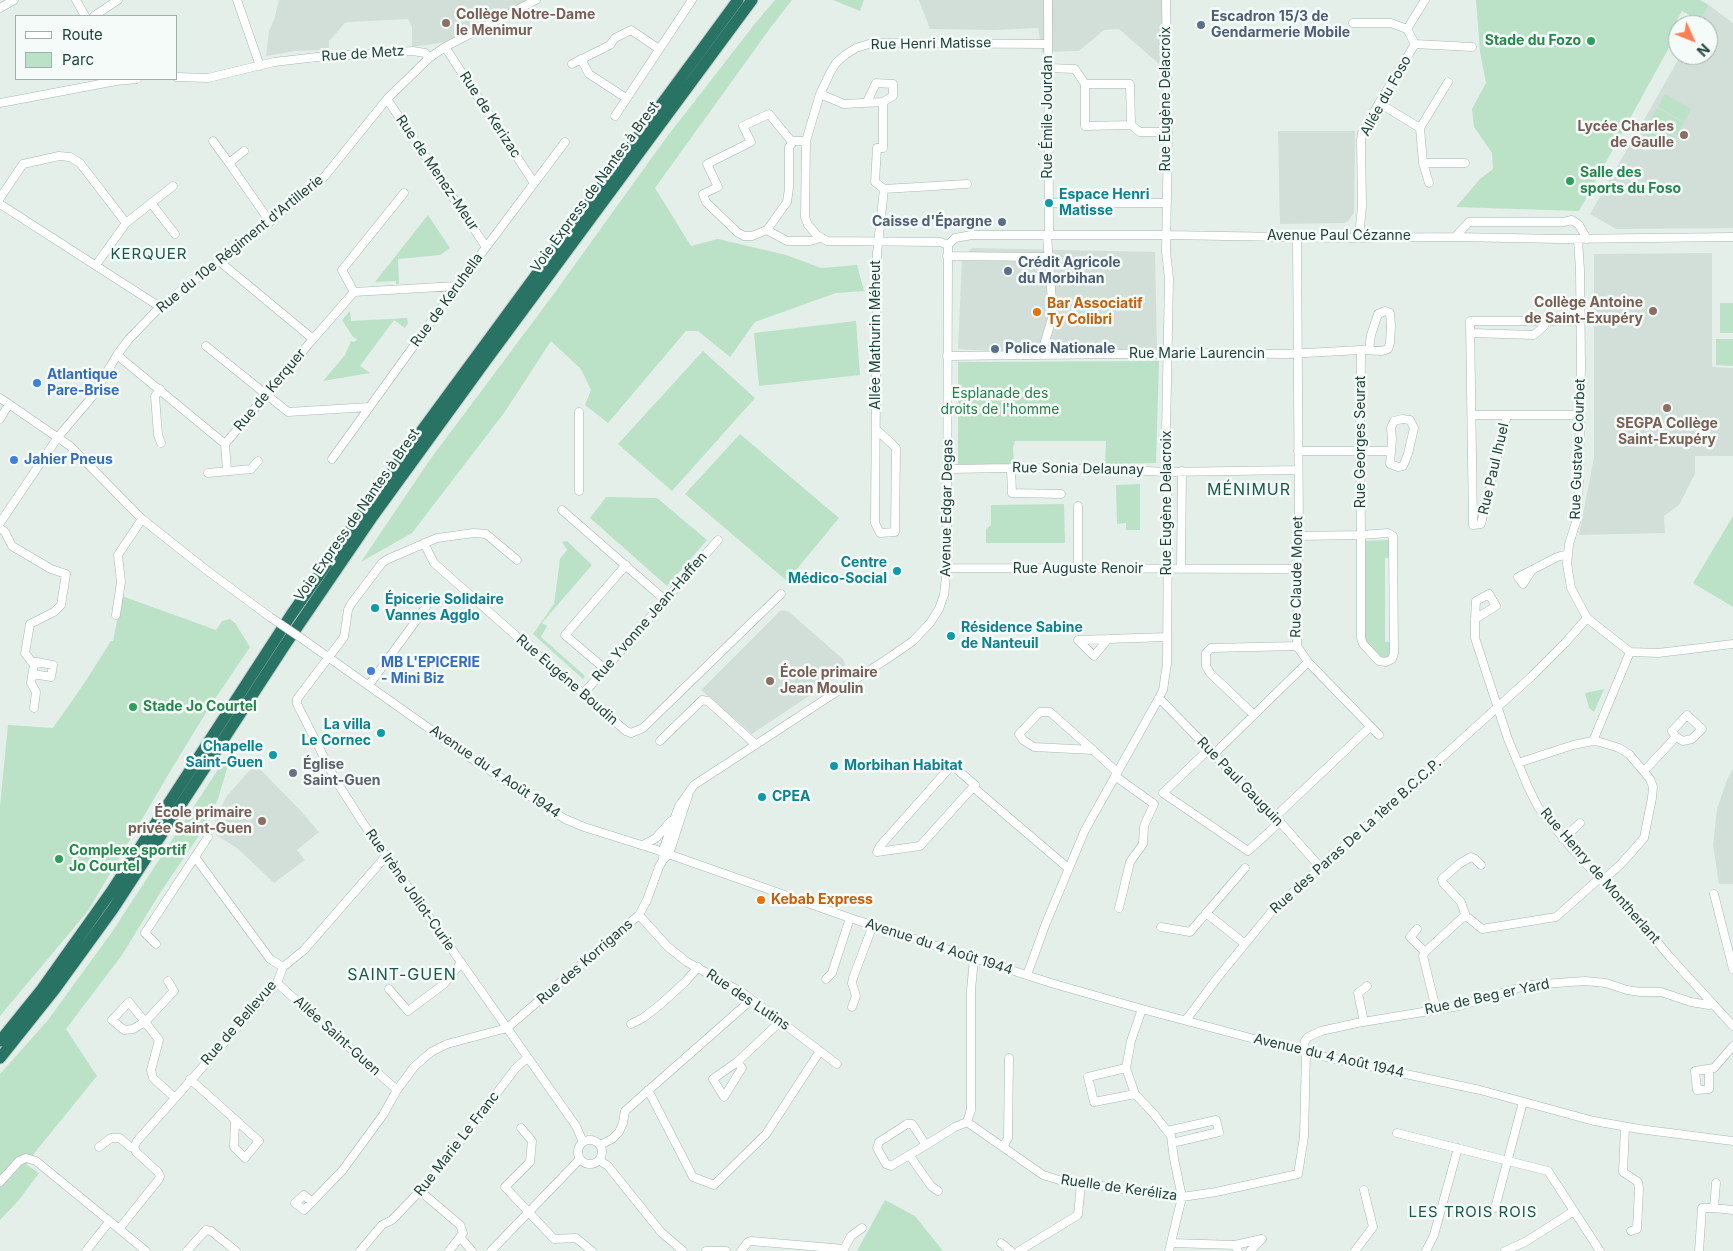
<!DOCTYPE html>
<meta charset="utf-8">
<style>
body{margin:0}
#map{position:relative;width:1733px;height:1251px;overflow:hidden;background:#e4efea;font-family:Inter,sans-serif}
canvas{display:block}
.legend{position:absolute;left:15px;top:15px;width:162px;height:65px;box-sizing:border-box;background:#f5fbf8;border:1px solid #a0b1ac;margin:0;padding:6px 9px;list-style:none;font-size:15px;color:#21433a}
.legend li{display:flex;align-items:center;gap:10px;height:25px}
.legend b{width:25px;border:1px solid #a0b1ac}
.north{position:absolute;left:1668px;top:15px;width:50px;height:50px;box-sizing:border-box;background:#f5fbf8;border:1px solid #a0b1ac;border-radius:50%;rotate:134deg;font-size:14px;font-weight:700;line-height:20px;text-align:center;color:#21433a}
.north::after{content:'';display:block;margin:auto;width:18px;height:22px;background:#ff7e52;clip-path:polygon(50% 0,100% 100%,50% 72%,0 100%)}
</style>
<div id="map">
<canvas width="1733" height="1251"></canvas>
<ul class="legend">
<li><b style="height:6px;background:#fff"></b>Route</li>
<li><b style="height:14px;background:#bbe2c6"></b>Parc</li>
</ul>
<div class="north">N</div>
</div>
<script>
const c = document.querySelector('canvas').getContext('2d');
c.lineJoin = 'round';
function paint(path, color) { c.fillStyle = color; c.fill(path, 'evenodd'); }
const toPath = rows => new Path2D(rows.map(r => 'M' + r).join(''));
function trace(path, color, width, dash) { c.strokeStyle = color; c.lineWidth = width; c.lineCap = dash ? 'butt' : 'round'; c.setLineDash(dash || []); c.stroke(path); }
function drawText(font, color, halo, rows, align = 'center') {
  c.font = font + ' Inter,sans-serif'; c.lineWidth = 5; c.setLineDash([]); c.textBaseline = 'middle'; c.strokeStyle = halo; c.fillStyle = color; for (const [text, x, y, turn = 0] of rows) {
    c.save(); c.translate(x, y); c.rotate((+turn || 0) * Math.PI / 180); c.textAlign = isNaN(turn) ? turn : align; if (halo) c.strokeText(text, 0, 0); c.fillText(text, 0, 0); c.restore();
  }
}
paint(toPath([
 [279,0,528,0,446,42,412,47,412,27,408,19,349,22,345,23,329,41,329,50,295,51,266,56,269,31,274,20],
 [919,0,1170,0,1171,65,1160,65,1119,29,1104,30,1079,51,1042,52,1038,28,995,30,930,29],
 [1709,5,1733,23,1733,228,1616,229,1590,214,1681,55,1708,55,1708,25,1698,25],
 [1278,131,1355,131,1354,213,1348,221,1344,223,1280,224],
 [972,248,1155,252,1157,349,1115,349,1069,352,1019,353,958,349,962,259],
 [1712,253,1712,367,1733,368,1733,456,1695,456,1695,474,1679,505,1664,516,1665,533,1579,535,1594,457,1594,254],
 [784,610,789,612,843,659,845,664,845,672,752,734,701,690,780,611],
 [255,764,300,810,319,832,297,850,305,860,274,883,237,848,216,835,214,826,216,816,227,796],
 [1733,768,1733,884,1719,884,1713,845,1717,809,1727,780]
]), '#d2dfd9');
paint(toPath([
 [775,0,792,0,771,27,655,188,691,246,718,239,786,255,821,268,857,265,864,291,836,293,755,322,730,357,698,331,686,331,608,423,585,405,591,390,581,369,551,341,504,413,412,533,361,562,429,461,553,295,666,138,757,21],
 [833,0,864,0,860,11],
 [1476,0,1700,0,1709,5,1700,21,1682,11,1677,20,1676,35,1579,211,1456,207,1480,179,1493,169,1492,153,1474,127,1472,109,1486,83,1480,52],
 [1665,94,1691,109,1684,122,1658,107],
 [1657,108,1684,123,1677,135,1650,120],
 [1649,122,1676,137,1669,149,1642,134],
 [428,215,450,248,440,255,398,259,399,284,396,284,396,281,375,282],
 [1720,303,1733,303,1733,333,1720,333],
 [350,311,351,321,407,318,408,323,405,328,394,320,360,366,370,373,323,381,345,355,351,341,355,342,357,339,353,337,342,320],
 [856,321,860,375,759,386,754,333],
 [1716,339,1733,339,1733,366,1716,365],
 [703,351,755,398,672,491,618,444],
 [1159,361,1156,463,1105,464,1106,441,1015,441,1013,448,1014,464,958,465,958,362],
 [740,434,839,518,787,581,685,494],
 [1140,484,1140,530,1126,530,1126,523,1117,524,1116,485],
 [606,497,657,498,707,540,667,586,590,518],
 [1064,504,1065,543,986,543,986,529,991,525,991,505],
 [1733,516,1733,607,1693,583],
 [1388,540,1390,544,1391,558,1385,558,1385,642,1392,642,1391,655,1386,659,1380,659,1365,644,1363,637,1363,541],
 [567,541,592,565,542,623,547,626,541,637,585,676,583,679,533,634,554,604,560,559,567,550,562,542],
 [122,596,216,630,222,621,230,619,235,623,250,647,207,711,171,770,88,911,0,1016,0,806,8,725,53,728,85,682,111,641,113,641],
 [1604,689,1594,712,1589,708,1585,693],
 [234,745,218,799,200,834,160,893,122,955,66,1029,97,1076,36,1151,27,1165,39,1173,19,1200,0,1220,0,1074,48,1020,112,932],
 [885,1200,915,1216,943,1251,857,1251]
]), '#bbe2c6');
const minor = toPath([
 [76,0,85,16],
 [237,0,260,66],
 [1048,0,1049,235],
 [0,8,14,0],
 [94,16,118,0],
 [1353,23,1391,23,1407,29,1415,44],
 [1407,29,1425,0],
 [445,47,534,183],
 [581,59,589,74,626,98],
 [572,64,610,45,615,38,631,30,659,49],
 [1048,68,1075,69,1085,84],
 [176,77,208,78,274,62,317,57,413,51,425,53,429,58],
 [1085,84,1085,126,1131,125],
 [1085,84,1130,84,1131,125],
 [820,94,844,104,883,102,893,96,893,84,876,83,867,102],
 [387,99,486,247],
 [883,102,883,148,877,148,875,182,884,189],
 [0,103,116,81,137,79],
 [1379,103,1420,128,1423,163,1429,183],
 [615,116,692,0],
 [1131,125,1140,132,1168,132],
 [1420,128,1448,82],
 [213,141,229,163,244,151],
 [792,142,769,114,743,126,751,142,707,164,718,187,703,194,706,202,737,232,744,236,752,236,767,230,787,202,789,188,789,147,794,141,806,141],
 [229,163,270,222],
 [1423,163,1465,163],
 [884,189,967,184],
 [0,198,23,164,59,156,70,157,80,163,126,223],
 [151,203,175,234],
 [1049,203,1166,203],
 [0,204,160,307],
 [767,230,787,241,810,241,820,238],
 [1297,237,1299,536,1297,646,1308,662,1379,735],
 [1359,237,1362,206,1361,140,1362,133,1379,103,1415,44,1472,47],
 [1455,237,1469,222,1563,222,1572,220,1579,225,1587,239],
 [948,245,955,238,972,235,1166,235,1344,238,1455,237,1562,239,1733,237],
 [948,245,940,242,827,241,817,235,808,225,805,217,806,141,820,94,830,73,836,63,845,55,856,48,872,43,1048,44],
 [947,256,1047,257],
 [96,265,126,223,173,186],
 [354,292,342,270,404,193],
 [1472,333,1534,335,1544,326,1544,321],
 [313,339,354,292,457,286],
 [206,346,288,412,369,407],
 [117,355,225,444,313,339,219,261],
 [1041,355,1053,315,1047,235],
 [947,356,1209,353,1287,354,1361,350,1382,351,1388,349,1390,343,1391,326,1390,313,1385,311,1378,314,1371,335,1369,350],
 [160,389,155,396,158,435,161,443],
 [0,398,70,446,142,519,205,569,270,617],
 [1472,415,1580,415],
 [1507,415,1481,524,1473,525,1470,321,1580,321],
 [0,419,9,404],
 [1402,419,1410,420,1414,428,1408,454,1403,466,1398,467,1390,464,1392,439,1391,428,1394,421,1402,419],
 [876,429,896,448,895,532,880,533,875,523,877,253,884,189],
 [225,444,227,470],
 [1298,451,1390,451],
 [332,459,457,286,565,142],
 [1011,468,1012,493,1061,494],
 [948,469,1011,468,1110,469,1166,472,1298,470],
 [208,473,251,469,258,461],
 [579,491,579,412],
 [562,510,665,600],
 [0,523,58,437,92,397,117,355,129,339,160,307,306,193,325,176,387,99,429,58,445,47,536,0],
 [0,528,5,532,12,546,51,569,66,574,61,605,54,612,30,624,25,653,34,665,31,683,36,692,34,708],
 [1299,536,1361,535,1388,533,1393,536,1394,653,1392,659,1386,662,1379,661,1363,644,1361,638,1361,535,1360,451,1361,350],
 [424,543,434,563,523,642,626,731,631,733,643,728,781,594],
 [517,560,486,534,474,533,437,538,388,559,382,563,351,604,348,610,344,637,297,699,297,704,335,779,363,823,576,1126,583,1142],
 [947,568,1298,569],
 [1078,569,1078,506],
 [1181,569,1182,471],
 [1532,570,1523,584,1518,577,1532,570,1557,557,1568,554],
 [116,615,121,582,118,555,142,519],
 [1587,618,1630,652],
 [1475,619,1496,606,1489,594,1476,601,1475,619,1475,638,1508,739,1528,787,1538,807,1573,850,1638,919,1669,956,1733,1026],
 [1108,639,1094,656,1078,640,1108,639,1167,637],
 [304,640,475,761,565,819,584,827,654,849,850,918,1051,983,1142,1009,1303,1052,1480,1090,1594,1121,1639,1129,1733,1141],
 [31,661,53,665,51,677,33,674],
 [605,669,565,635,626,565],
 [369,685,426,607],
 [583,694,718,540],
 [1159,698,1280,822,1320,867],
 [1254,715,1210,673,1206,666,1206,653,1211,648,1297,646],
 [1687,715,1702,729,1692,739,1683,741,1676,737,1672,731,1687,715],
 [660,741,702,700,708,701,755,744],
 [1593,741,1630,652,1658,653,1733,644],
 [1209,749,1163,793,1248,851,1280,822],
 [1093,750,1034,747,1023,740,1019,734,1040,712,1050,712,1093,750,1117,772],
 [1214,754,1308,662],
 [1518,763,1573,745,1593,741,1600,742,1619,748,1629,754,1650,779,1653,787,1652,798,1644,838,1621,864,1602,881],
 [1644,771,1676,737],
 [1115,776,1154,804,1144,826,1143,844,1130,862,1119,908],
 [973,787,920,846,877,852,880,846,952,765,975,785,973,787,1068,868],
 [1275,817,1370,727],
 [1563,839,1580,823],
 [643,845,656,838,671,821],
 [195,857,270,959,283,967],
 [663,860,664,847,679,806,694,785,893,655,913,641,930,623,939,609,944,595,947,568,948,245],
 [1714,894,1733,969],
 [1206,913,1245,944],
 [639,915,668,947,687,962,743,993,837,1064],
 [1466,917,1461,902,1443,883,1442,879,1459,864,1471,857,1475,859,1481,865],
 [1161,927,1190,932,1245,868],
 [1417,929,1410,937,1425,952],
 [156,944,145,933,208,837],
 [1027,975,1046,923,1085,830,1159,698,1163,690,1167,664,1168,521,1166,431,1169,279,1166,251,1168,132,1166,0],
 [826,979,832,973,850,918],
 [168,981,174,991,145,1022,133,1029,124,1030,112,1020,129,1002,145,1022,159,1040,151,1070,153,1078,174,1097],
 [277,983,397,1090],
 [389,989,408,1011,444,984,461,963],
 [852,1007,856,996,852,983,853,978,873,925],
 [1142,1009,1131,1041,1126,1068,1135,1094,1154,1114,1171,1136,1174,1159,1182,1197,1169,1251],
 [1436,1009,1423,956,1425,952,1462,918,1466,917,1470,919,1482,929,1556,917,1600,878],
 [1186,1020,1218,977,1272,911,1532,676,1565,643,1587,618,1571,588,1567,564,1569,544,1577,519,1579,483,1581,364,1580,270,1578,239],
 [1364,1022,1358,993,1367,986],
 [631,1024,643,1018,661,1004,686,981,698,967],
 [1303,1052,1305,1041,1308,1037,1321,1031,1357,1023,1459,1006,1528,985,1585,981,1606,983,1627,990,1640,992,1661,992,1691,1002,1709,1005,1712,1004],
 [737,1062,742,1068,724,1097,713,1079,737,1062,780,1022],
 [1126,1068,1088,1077,1094,1102,1135,1094],
 [1709,1069,1709,1089,1697,1090,1695,1071,1714,1068,1733,1046],
 [190,1079,259,1141,245,1158,234,1147,235,1120],
 [648,1090,693,1177,714,1185,766,1134,820,1051],
 [967,1122,1043,1175,1059,1180,1090,1184,1170,1197,1182,1197,1216,1192,1298,1174,1304,1137,1306,1052],
 [967,1122,971,1110,971,990,974,958],
 [907,1124,912,1124,926,1145,891,1166,886,1164,877,1148,879,1142,907,1124],
 [1625,1127,1623,1172,1638,1182,1639,1189,1637,1229,1631,1231],
 [521,1128,532,1141,530,1162,505,1187,554,1239,576,1238,592,1251],
 [1167,1131,1216,1120,1219,1132,1172,1143],
 [1397,1133,1548,1171,1600,1251],
 '578 1152a12 12 0 1 1 24 0a12 12 0 1 1-24 0Z',
 [600,1145,612,1139,619,1132,623,1123,625,1111,751,1000],
 [926,1145,955,1127,967,1122],
 [99,1147,111,1138,120,1138,130,1147,134,1147],
 [1003,1147,1008,1138,1009,1058],
 [910,1156,931,1186,938,1191],
 [599,1160,608,1166,661,1232,683,1251],
 [0,1182,19,1161,26,1158,36,1161,146,1251],
 [420,1191,460,1225,463,1233,460,1237],
 [312,1202,304,1195,295,1203,304,1210,342,1171,383,1115,397,1090,414,1067,431,1052,447,1044,507,1028,639,915,647,900,659,867,663,860,669,854,688,796],
 [1495,1208,1523,1102],
 [1714,1208,1733,1210],
 [119,1229,159,1179,160,1176,158,1172,136,1152,134,1147,137,1141,277,983,283,967,304,950,386,856],
 [1001,1243,1011,1251],
 [1172,1243,1235,1245],
 [86,1251,109,1222],
 [187,1251,206,1230,211,1231,236,1251],
 [360,1251,382,1225,392,1220,420,1191,462,1139,515,1069,527,1058],
 [449,1251,460,1237,472,1251],
 [491,1251,580,1159],
 [706,1251,726,1251],
 [741,1251,748,1242,751,1241,844,1249],
 [843,1251,851,1236,862,1228],
 [1019,1251,1078,1215,1081,1183],
 [1238,1251,1235,1245,1262,1239,1250,1251],
 [1355,1251,1373,1227,1364,1190],
 [1426,1251,1434,1235,1458,1148],
 [1505,1251,1525,1242,1574,1211],
 [1699,1251,1702,1208,1714,1208,1716,1183]
]);
const highway = toPath([
 [0,1041,42,989,111,892,291,615,384,482,738,0],
 [0,1058,55,989,113,909,285,645,373,516,487,359,752,0]
]);
trace(minor, '#a6b8b2', 9);
trace(highway, '#c1cac8', 13);
trace(minor, '#fff', 8);
trace(highway, '#297364', 11);
const minorBridge = toPath([
 [270,617,304,640]
]);
trace(minorBridge, '#a6b8b2', 9, []);
trace(minorBridge, '#fff', 8);
for (const [x, y, r, color] of [
 [446,23,5,"#8d6e63"],
 [1201,25,5,"#5c6f8a"],
 [1591,41,5,"#2e9e5b"],
 [1684,135,5,"#8d6e63"],
 [1570,181,5,"#2e9e5b"],
 [1049,203,5,"#0f9aa8"],
 [1002,222,5,"#5c6f8a"],
 [1008,271,5,"#5c6f8a"],
 [1653,311,5,"#8d6e63"],
 [1037,312,5,"#e8710a"],
 [995,349,5,"#5c6f8a"],
 [37,383,5,"#3f7fe0"],
 [1667,408,5,"#8d6e63"],
 [14,460,5,"#3f7fe0"],
 [897,571,5,"#0f9aa8"],
 [375,608,5,"#0f9aa8"],
 [951,636,5,"#0f9aa8"],
 [371,671,5,"#3f7fe0"],
 [770,681,5,"#8d6e63"],
 [133,707,5,"#2e9e5b"],
 [381,733,5,"#0f9aa8"],
 [273,755,5,"#0f9aa8"],
 [834,766,5,"#0f9aa8"],
 [293,773,5,"#6b7280"],
 [762,797,5,"#0f9aa8"],
 [262,821,5,"#8d6e63"],
 [59,859,5,"#2e9e5b"],
 [761,900,5,"#e8710a"]
]) { const dot = new Path2D(); dot.arc(x, y, r, 0, 2 * Math.PI); c.fillStyle = color; c.fill(dot); trace(dot, '#f5fbf8', 2); }
drawText('bold 14px', '#785e54', '#f5fbf8', [
 ["Collège Notre-Dame",456,15,"left"],
 ["le Menimur",456,31,"left"],
 ["Lycée Charles",1674,127],
 ["de Gaulle",1674,143],
 ["Collège Antoine",1643,303],
 ["de Saint-Exupéry",1643,319],
 ["SEGPA Collège",1667,424,"center"],
 ["Saint-Exupéry",1667,440,"center"],
 ["École primaire",780,673,"left"],
 ["Jean Moulin",780,689,"left"],
 ["École primaire",252,813],
 ["privée Saint-Guen",252,829]
], 'right');
drawText('bold 14px', '#4e5e75', '#f5fbf8', [
 ["Escadron 15/3 de",1211,17],
 ["Gendarmerie Mobile",1211,33],
 ["Caisse d'Épargne",992,222,"right"],
 ["Crédit Agricole",1018,263],
 ["du Morbihan",1018,279],
 ["Police Nationale",1005,349]
], 'left');
drawText('bold 14px', '#27864d', '#f5fbf8', [
 ["Stade du Fozo",1581,41,"right"],
 ["Salle des",1580,173],
 ["sports du Foso",1580,189],
 ["Stade Jo Courtel",143,707],
 ["Complexe sportif",69,851],
 ["Jo Courtel",69,867]
], 'left');
drawText('14px', '#21433a', '#f5fbf8', [
 ["Rue Henri Matisse",931,44,-1],
 ["Rue de Metz",363,54,-4],
 ["Allée du Foso",1386,96,-61],
 ["Rue Eugène Delacroix",1166,99,-90],
 ["Rue de Kerizac",490,115,57],
 ["Rue Émile Jourdan",1048,117,-90],
 ["Rue de Menez-Meur",437,173,56],
 ["Voie Express de Nantes à Brest",595,187,-54],
 ["Avenue Paul Cézanne",1339,236],
 ["Rue du 10e Régiment d'Artillerie",240,244,-39],
 ["Rue de Keruhella",447,300,-54],
 ["Allée Mathurin Méheut",876,335,-90],
 ["Rue Marie Laurencin",1197,354],
 ["Rue de Kerquer",270,390,-50],
 ["Rue Georges Seurat",1361,442,-90],
 ["Rue Gustave Courbet",1578,449,-88],
 ["Rue Sonia Delaunay",1078,469,1],
 ["Rue Paul Ihuel",1494,469,-77],
 ["Rue Eugène Delacroix",1167,503,-90],
 ["Avenue Edgar Degas",947,508,-89],
 ["Voie Express de Nantes à Brest",357,515,-55],
 ["Rue Auguste Renoir",1078,569],
 ["Rue Claude Monet",1297,577,-89],
 ["Rue Yvonne Jean-Haffen",650,617,-49],
 ["Rue Eugéne Boudin",567,680,41],
 ["Avenue du 4 Août 1944",495,772,34],
 ["Rue Paul Gauguin",1240,782,46],
 ["Rue des Paras De La 1ère B.C.C.P.",1356,836,-42],
 ["Rue Henry de Montherlant",1600,876,49],
 ["Rue Irène Joliot-Curie",410,890,55],
 ["Avenue du 4 Août 1944",939,947,18],
 ["Rue des Korrigans",585,962,-41],
 ["Rue de Beg er Yard",1487,997,-12],
 ["Rue des Lutins",748,1000,34],
 ["Rue de Bellevue",239,1023,-49],
 ["Allée Saint-Guen",337,1036,42],
 ["Avenue du 4 Août 1944",1329,1056,13],
 ["Rue Marie Le Franc",457,1144,-52],
 ["Ruelle de Keréliza",1119,1188,8]
]);
drawText('bold 14px', '#0d838f', '#f5fbf8', [
 ["Espace Henri",1059,195],
 ["Matisse",1059,211],
 ["Centre",887,563,"right"],
 ["Médico-Social",887,579,"right"],
 ["Épicerie Solidaire",385,600],
 ["Vannes Agglo",385,616],
 ["Résidence Sabine",961,628],
 ["de Nanteuil",961,644],
 ["La villa",371,725,"right"],
 ["Le Cornec",371,741,"right"],
 ["Chapelle",263,747,"right"],
 ["Saint-Guen",263,763,"right"],
 ["Morbihan Habitat",844,766],
 ["CPEA",772,797]
], 'left');
drawText('bold 14px', '#c56008', '#f5fbf8', [
 ["Bar Associatif",1047,304],
 ["Ty Colibri",1047,320],
 ["Kebab Express",771,900]
], 'left');
drawText('bold 14px', '#366cbe', '#f5fbf8', [
 ["Atlantique",47,375],
 ["Pare-Brise",47,391],
 ["Jahier Pneus",24,460],
 ["MB L'EPICERIE",381,663],
 ["- Mini Biz",381,679]
], 'left');
drawText('14px', '#267f49', '#f5fbf8', [
 ["Esplanade des",1000,394],
 ["droits de l'homme",1000,410]
]);
drawText('bold 14px', '#5b616d', '#f5fbf8', [
 ["Église",303,765],
 ["Saint-Guen",303,781]
], 'left');
c.letterSpacing = '1px';
drawText('15px', '#1a5849', '#f5fbf8', [
 ["KERQUER",149,254],
 ["LES TROIS ROIS",1473,1212]
]);
c.letterSpacing = '0px';
c.letterSpacing = '1px';
drawText('16px', '#1a5849', '#f5fbf8', [
 ["MÉNIMUR",1249,490],
 ["SAINT-GUEN",402,975]
]);
c.letterSpacing = '0px';
</script>
